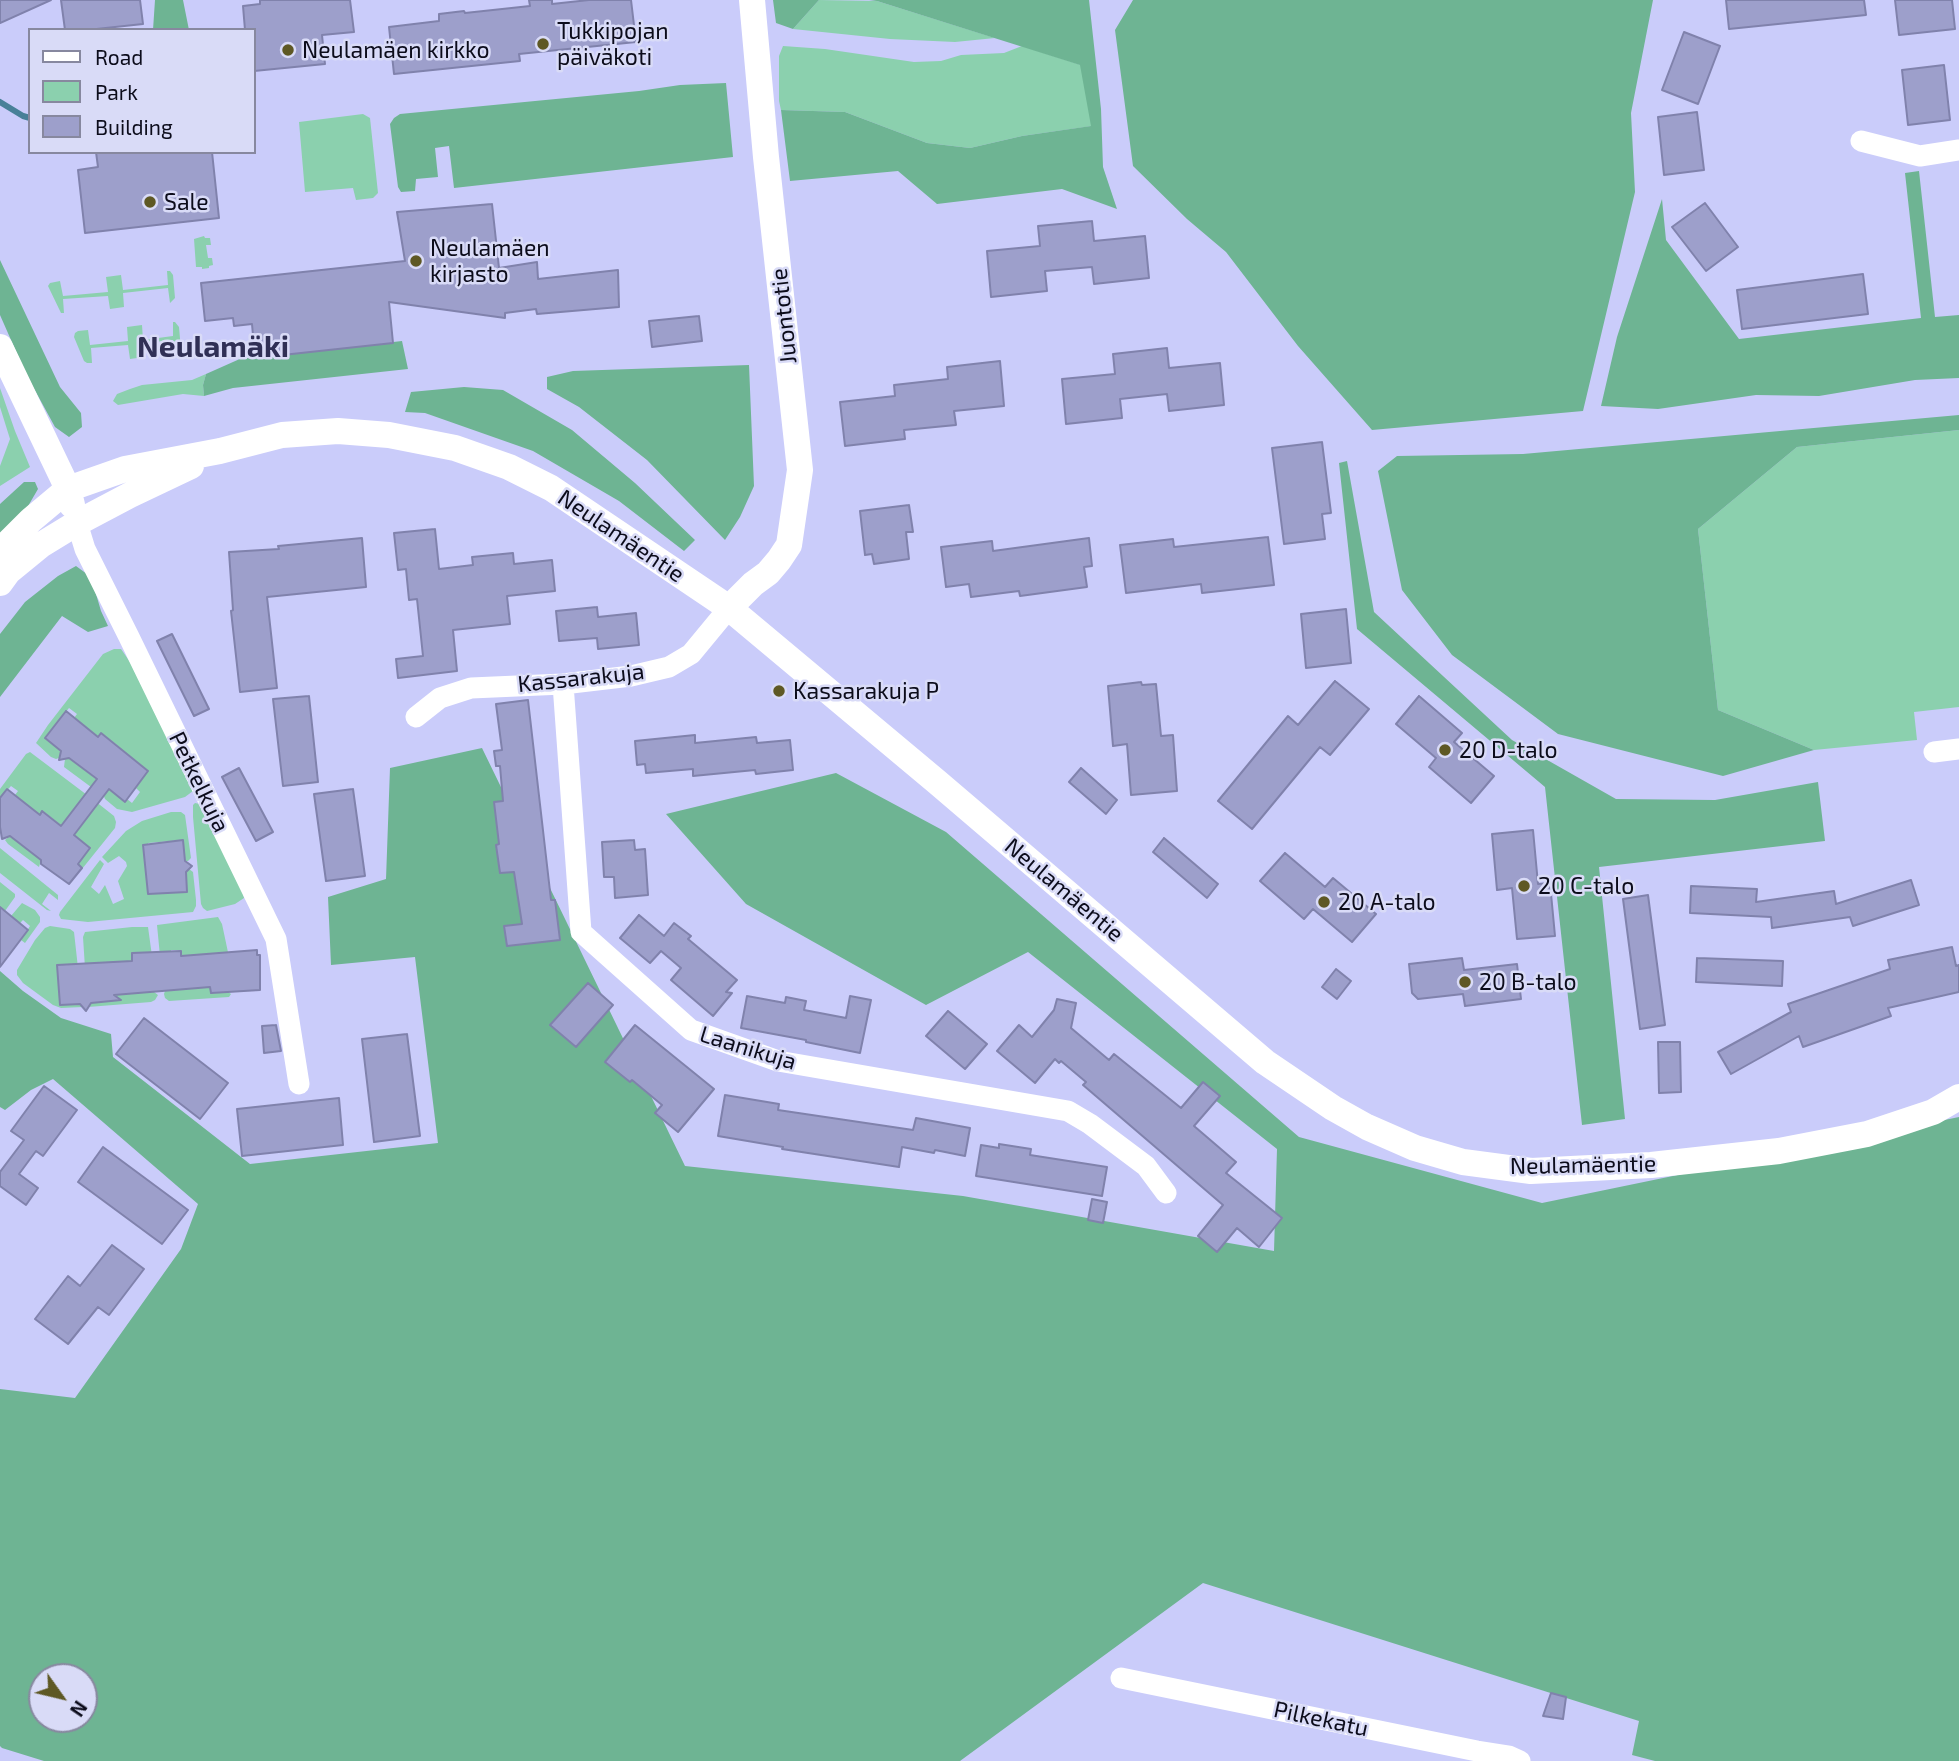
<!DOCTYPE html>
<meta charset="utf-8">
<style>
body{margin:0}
#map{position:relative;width:1959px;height:1761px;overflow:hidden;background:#caccfa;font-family:"Exo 2",sans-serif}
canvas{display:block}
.legend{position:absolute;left:28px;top:28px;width:228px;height:126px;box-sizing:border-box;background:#d9dbf7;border:2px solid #87889f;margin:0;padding:9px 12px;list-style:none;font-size:21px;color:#0c0c1b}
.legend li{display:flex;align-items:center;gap:14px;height:35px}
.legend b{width:35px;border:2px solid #87889f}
.north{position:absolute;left:28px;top:1663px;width:70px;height:70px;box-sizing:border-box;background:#d9dbf7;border:2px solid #87889f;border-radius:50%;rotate:124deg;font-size:19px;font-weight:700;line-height:28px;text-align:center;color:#0c0c1b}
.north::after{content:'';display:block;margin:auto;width:24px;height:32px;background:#5e5824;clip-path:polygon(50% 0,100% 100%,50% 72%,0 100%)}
</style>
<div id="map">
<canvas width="1959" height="1761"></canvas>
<ul class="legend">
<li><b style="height:9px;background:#fff"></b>Road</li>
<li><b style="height:19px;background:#8bd0ae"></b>Park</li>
<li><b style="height:19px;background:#9d9fcb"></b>Building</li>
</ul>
<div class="north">N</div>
</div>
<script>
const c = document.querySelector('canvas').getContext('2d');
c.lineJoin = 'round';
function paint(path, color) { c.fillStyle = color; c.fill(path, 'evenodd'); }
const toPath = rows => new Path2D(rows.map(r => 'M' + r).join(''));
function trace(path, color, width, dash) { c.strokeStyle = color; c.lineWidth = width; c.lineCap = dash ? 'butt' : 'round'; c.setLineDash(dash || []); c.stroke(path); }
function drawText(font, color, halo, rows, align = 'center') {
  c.font = font + ' "Exo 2",sans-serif'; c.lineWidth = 5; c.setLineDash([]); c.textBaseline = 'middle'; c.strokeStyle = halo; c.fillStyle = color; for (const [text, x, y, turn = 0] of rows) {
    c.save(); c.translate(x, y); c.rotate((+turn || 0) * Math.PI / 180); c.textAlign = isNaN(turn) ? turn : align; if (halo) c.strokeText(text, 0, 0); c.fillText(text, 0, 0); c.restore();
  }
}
paint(toPath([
 [819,0,877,1,995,38,955,42,890,39,793,29],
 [783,46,825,49,914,62,941,61,961,55,1004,53,1022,46,1081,65,1092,126,1022,136,970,148,927,143,845,112,781,110,779,101,779,56],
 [363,114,370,118,378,193,373,198,356,200,353,188,305,192,299,122],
 [204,236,205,238,210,238,211,245,206,245,208,258,212,258,213,265,209,266,209,268,202,269,202,267,196,267,194,239],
 [167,271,170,271,173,275,175,298,170,303,168,288,123,293,124,307,110,309,108,296,63,299,64,313,61,313,48,286,50,283,60,281,63,296,108,292,106,277,121,275,123,290,168,285],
 [173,322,175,322,179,327,181,350,176,354,173,340,144,343,144,357,130,359,128,345,91,348,92,363,87,363,84,361,74,337,75,333,78,331,88,330,90,345,128,341,127,327,142,325,143,340,173,336],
 [206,374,203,385,204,396,183,394,118,405,113,401,117,394,130,389,142,385,192,380],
 [0,388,15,431,30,467,0,486,0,466,10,439,0,407],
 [1959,430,1959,707,1914,712,1917,740,1814,750,1718,710,1698,529,1797,447],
 [114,649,121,649,130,662,193,791,185,797,132,812,117,809,105,799,103,794,109,789,125,801,127,799,132,803,140,792,136,788,148,771,140,765,137,768,117,745,101,733,98,737,74,718,77,714,69,708,45,738,61,751,59,758,56,759,51,757,36,743,48,725,103,654],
 [30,752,91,798,89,800,84,796,72,812,95,801,114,816,116,822,115,828,82,869,77,866,89,847,55,827,58,823,43,811,40,815,15,795,18,791,11,786,0,798,0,789,26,754],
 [69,758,101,783,95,790,64,767,65,759],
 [195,803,200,804,243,892,244,898,235,904,207,911,203,908,201,904,193,817,193,805],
 [171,812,181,812,185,815,191,858,188,861,185,861,183,840,148,843,154,893,187,892,186,872,189,869,193,872,196,900,196,906,193,912,88,922,61,919,59,915,60,912,100,860,104,864,91,887,99,894,105,885,113,904,124,899,118,881,127,866,126,862,119,856,108,863,102,857,126,831,142,821],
 [10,836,41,860,39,867,8,844,5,840],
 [0,848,58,895,58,900,49,893,42,904,51,911,47,910,0,873],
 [0,882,15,894,15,897,5,911,0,907],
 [22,903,35,910,40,917,40,922,25,943,21,940,30,926,23,920,20,923,11,916],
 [218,917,222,924,229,957,219,958,218,953,208,954,211,993,228,992,231,994,229,997,169,1001,165,998,164,994,165,991,185,989,182,955,180,950,171,950,171,955,160,956,157,925],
 [50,926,70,929,74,932,78,968,66,965,57,965,60,1005,80,1004,83,1007,61,1008,53,1005,23,983,17,975,17,970,35,940,45,928],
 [132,927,148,927,152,956,132,954,135,993,154,992,158,995,155,1000,151,1002,88,1007,106,966,106,962,96,962,85,968,83,937,85,932]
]), '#8bd0ae');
paint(toPath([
 [155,0,183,0,189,30,153,30],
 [773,0,819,0,793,29,776,23],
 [869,0,1089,0,1101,109,1103,167,1117,209,1062,189,937,204,898,171,790,181,781,110,845,112,927,143,970,148,1022,136,1091,126,1080,65,877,1],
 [1133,0,1653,0,1631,113,1635,192,1583,411,1372,430,1298,346,1226,252,1187,219,1133,166,1115,30],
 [726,83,733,157,454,188,449,146,435,148,438,177,416,179,415,191,401,192,398,187,390,124,394,118,400,114,639,91,680,85],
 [1919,171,1935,317,1959,315,1959,378,1915,380,1819,396,1756,395,1658,409,1601,406,1617,337,1662,199,1666,240,1739,339,1921,318,1905,173],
 [0,260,60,387,81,413,82,427,69,437,55,427,26,374,0,315],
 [402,341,408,369,233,388,204,396,203,385,206,374,242,358,255,358],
 [749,365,754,486,740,517,725,540,647,460,579,407,547,389,547,377,573,371],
 [464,387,503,390,572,430,635,483,695,540,684,551,619,501,533,451,425,413,405,412,411,392],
 [1959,415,1959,430,1797,447,1698,529,1718,710,1814,750,1723,776,1558,734,1452,655,1402,590,1378,471,1397,456,1523,454],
 [1347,461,1374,612,1512,740,1616,799,1715,800,1818,782,1825,841,1599,867,1625,1119,1582,1125,1545,787,1357,629,1339,463],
 [24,482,35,482,38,489,24,513,0,538,0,504],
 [76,566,91,577,101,611,108,626,88,632,62,616,0,697,0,634,25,602,58,576],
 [482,748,685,1166,963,1196,1274,1251,1277,1149,1028,952,926,1005,746,904,666,814,836,773,946,832,1299,1137,1542,1203,1959,1117,1959,1761,1655,1761,1632,1755,1639,1721,1203,1583,960,1761,44,1761,2,1748,0,1746,0,1389,75,1398,181,1249,198,1204,53,1079,31,1090,5,1110,0,1107,0,971,23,991,61,1018,111,1034,113,1057,250,1164,438,1143,415,957,331,965,328,897,386,879,390,768],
 [42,1677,84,1677,84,1719,42,1719]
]), '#6eb493');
trace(toPath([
 [0,102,23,116,30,118]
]), '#488098', 6);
const building = toPath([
 [0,0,51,0,0,23,0,0],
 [61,0,140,0,143,24,87,30,65,30,61,0],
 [260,0,350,0,354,32,322,35,325,64,254,71,254,30,245,30,243,6,260,4,260,0],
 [529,0,552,0,552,4,589,0,631,0,636,42,519,54,520,61,394,74,389,27,439,21,439,14,464,11,465,13,530,6,529,0],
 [1726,0,1864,0,1866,15,1729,29,1726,0],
 [1895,0,1952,0,1955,29,1899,35,1895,0],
 [1684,32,1720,46,1698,104,1662,90,1684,32],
 [1944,65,1950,120,1908,125,1902,70,1944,65],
 [1697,112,1704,170,1664,175,1658,117,1697,112],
 [96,152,212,152,219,218,85,233,78,170,98,167,96,152],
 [1705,203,1738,247,1706,271,1672,227,1705,203],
 [492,204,499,268,537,262,538,279,618,270,619,307,537,314,536,309,505,313,505,318,389,302,393,343,255,358,252,324,234,326,233,318,205,321,201,283,405,261,397,212,492,204],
 [1092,221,1094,241,1145,236,1149,278,1094,284,1092,267,1045,271,1047,291,991,297,987,251,1040,246,1038,226,1092,221],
 [1863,274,1868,314,1742,329,1737,290,1863,274],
 [699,316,702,341,652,347,649,321,699,316],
 [1167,348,1169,368,1220,363,1224,405,1169,411,1167,394,1120,399,1122,418,1066,424,1062,379,1115,374,1113,354,1167,348],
 [1000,361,1004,406,954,411,956,425,904,430,905,439,845,446,840,402,895,396,894,385,948,379,947,367,1000,361],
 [1322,442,1331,513,1322,514,1325,539,1284,544,1272,448,1322,442],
 [909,505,913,532,906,532,909,559,874,564,872,554,865,555,860,511,909,505],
 [435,529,439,569,473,565,472,557,513,553,514,564,552,560,555,591,507,596,510,624,453,630,457,671,398,678,396,659,423,656,417,599,409,600,406,569,398,570,394,533,435,529],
 [1268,537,1274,585,1202,593,1201,584,1126,593,1120,545,1173,539,1174,547,1268,537],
 [362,538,366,587,267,597,277,688,240,692,231,611,233,610,229,552,279,549,278,546,362,538],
 [1089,538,1092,566,1084,567,1087,587,1020,596,1019,591,971,597,969,584,946,587,941,547,992,541,993,551,1089,538],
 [597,607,598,617,636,613,639,645,598,649,597,638,559,641,556,611,597,607],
 [1346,609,1351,663,1306,668,1301,614,1346,609],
 [172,634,209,709,194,716,157,641,172,634],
 [1335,681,1369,709,1330,755,1320,747,1252,829,1218,801,1288,716,1298,725,1335,681],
 [1141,682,1142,685,1156,684,1161,736,1173,735,1177,791,1131,795,1127,744,1113,746,1108,686,1141,682],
 [309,696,318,782,283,786,273,699,309,696],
 [1419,696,1462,733,1454,742,1494,776,1471,803,1429,767,1436,758,1396,724,1419,696],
 [528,700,551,900,555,900,560,940,507,946,504,926,522,924,514,872,500,873,496,845,499,844,494,802,503,801,500,766,496,766,494,751,502,750,496,704,528,700],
 [66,711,98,737,101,733,148,771,125,802,109,789,74,835,90,848,78,864,82,868,69,884,41,864,41,860,10,836,2,839,0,827,0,798,7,789,40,815,42,811,61,826,97,779,69,758,59,760,61,751,45,738,66,711],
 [695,735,695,743,756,737,757,743,790,740,793,770,756,774,755,770,693,776,693,769,646,773,645,764,637,765,635,741,695,735],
 [239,768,273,832,256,841,222,777,239,768],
 [1081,768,1117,800,1106,814,1069,782,1081,768],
 [353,789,365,876,326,881,314,794,353,789],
 [1533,830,1538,884,1550,883,1555,936,1517,939,1512,888,1497,890,1492,834,1533,830],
 [1164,838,1218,884,1207,898,1153,852,1164,838],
 [183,840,185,861,192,866,186,872,187,892,148,894,143,845,183,840],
 [634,840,635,850,645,849,648,895,615,898,614,877,604,877,602,842,634,840],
 [1285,853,1325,887,1333,878,1376,914,1352,942,1313,909,1304,919,1260,881,1285,853],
 [1911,880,1919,905,1853,926,1850,917,1772,928,1771,917,1690,913,1691,886,1757,889,1756,902,1834,891,1836,904,1911,880],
 [1648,895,1665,1025,1640,1029,1623,899,1648,895],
 [0,907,28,930,0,967,0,907],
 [639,915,664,936,674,923,691,936,688,939,737,980,726,992,732,993,713,1016,671,980,681,968,661,951,650,963,620,938,639,915],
 [1952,947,1956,966,1959,965,1959,992,1888,1008,1891,1016,1803,1047,1799,1036,1731,1074,1718,1052,1791,1012,1788,1004,1890,969,1888,960,1952,947],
 [257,950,257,955,260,955,260,990,211,993,210,987,114,995,121,1000,91,1003,86,1011,80,1004,60,1005,57,965,132,961,132,953,181,951,181,956,257,950],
 [1462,958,1464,970,1517,964,1521,999,1465,1006,1463,994,1418,999,1412,993,1409,964,1462,958],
 [1697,958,1783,961,1782,986,1696,982,1697,958],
 [1336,969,1351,981,1337,999,1322,987,1336,969],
 [588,983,613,1005,576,1047,550,1025,588,983],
 [747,996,785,1003,786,997,806,1001,804,1010,846,1018,850,996,871,1000,860,1053,806,1042,806,1040,741,1028,747,996],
 [1057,999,1076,1003,1071,1028,1109,1060,1114,1054,1181,1108,1203,1082,1220,1096,1194,1126,1236,1162,1226,1173,1282,1218,1259,1247,1237,1228,1217,1252,1198,1236,1223,1205,1083,1085,1086,1082,1061,1061,1059,1063,1055,1059,1035,1083,997,1051,1019,1025,1032,1037,1054,1010,1057,999],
 [948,1011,987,1044,965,1069,926,1036,948,1011],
 [144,1018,228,1083,200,1119,116,1054,144,1018],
 [276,1025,281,1051,264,1053,262,1026,276,1025],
 [635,1025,714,1089,678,1132,655,1113,662,1105,632,1080,630,1082,605,1062,635,1025],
 [407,1034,420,1136,374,1142,362,1039,407,1034],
 [1658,1042,1680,1042,1681,1092,1659,1093,1658,1042],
 [44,1086,77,1110,43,1156,36,1151,19,1174,38,1188,26,1205,0,1186,0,1172,24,1140,11,1131,44,1086],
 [725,1095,779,1104,778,1110,913,1130,916,1118,970,1128,965,1156,935,1150,934,1153,902,1147,899,1167,782,1149,783,1147,718,1136,725,1095],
 [339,1098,343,1145,242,1156,237,1109,339,1098],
 [999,1144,1031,1149,1030,1155,1107,1167,1102,1196,976,1176,981,1145,999,1148,999,1144],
 [103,1147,188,1210,162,1244,78,1182,103,1147],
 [1092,1199,1107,1202,1103,1223,1088,1220,1092,1199],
 [112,1245,144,1269,109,1315,98,1307,68,1344,35,1319,68,1276,80,1286,112,1245],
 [1551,1693,1566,1697,1563,1719,1543,1716,1551,1693]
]);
paint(building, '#9d9fcb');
trace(building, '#8082ac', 2);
trace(toPath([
 [1861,141,1920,156,1959,150],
 [77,523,85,549,129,637,276,939,299,1084],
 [563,684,581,932,691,1030,778,1061,1068,1111,1090,1124,1146,1166,1166,1193],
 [416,717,440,698,471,688,563,684,631,676,669,667,691,654,729,608],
 [1934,752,1959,749],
 [1121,1678,1477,1751,1509,1756,1520,1761]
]), '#fff', 21);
trace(toPath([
 [0,347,68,489,72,505],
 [0,551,31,520,68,489,125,469,220,451,282,435,338,431,389,435,455,448,509,467,551,488,729,608,937,782,1265,1062,1333,1108,1367,1127,1415,1148,1463,1162,1531,1171,1651,1165,1779,1151,1867,1134,1933,1112,1959,1097],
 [0,583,8,572,41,545,77,523,130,495,191,466],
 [729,608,753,584,768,573,779,560,789,545,800,470,766,157,752,0]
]), '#fff', 26);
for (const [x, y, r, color] of [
 [543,44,7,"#5e5824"],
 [288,50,7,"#5e5824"],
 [150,202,7,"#5e5824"],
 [416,261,7,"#5e5824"],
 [779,691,7,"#5e5824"],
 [1445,750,7,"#5e5824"],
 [1524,886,7,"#5e5824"],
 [1324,902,7,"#5e5824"],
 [1465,982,7,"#5e5824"]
]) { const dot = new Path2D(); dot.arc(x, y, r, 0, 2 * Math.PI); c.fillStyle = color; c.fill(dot); trace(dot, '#d9dbf7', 2.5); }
drawText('23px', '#0c0c1b', '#d9dbf7', [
 ["Tukkipojan",557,31],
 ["päiväkoti",557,57],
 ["Neulamäen kirkko",302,50],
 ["Sale",164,202],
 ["Neulamäen",430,248],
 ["kirjasto",430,274],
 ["Kassarakuja P",793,691],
 ["20 D-talo",1459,750],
 ["20 C-talo",1538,886],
 ["20 A-talo",1338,902],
 ["20 B-talo",1479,982]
], 'left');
drawText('23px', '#0c0c1b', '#d9dbf7', [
 ["Juontotie",784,316,-96],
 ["Neulamäentie",621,536,34],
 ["Kassarakuja",581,678,-6],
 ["Petkelkuja",199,782,64],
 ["Neulamäentie",1064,890,40],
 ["Laanikuja",748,1048,17],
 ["Neulamäentie",1583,1165,-1],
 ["Pilkekatu",1321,1719,12]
]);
drawText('bold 30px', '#303055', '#d9dbf7', [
 ["Neulamäki",213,347]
]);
</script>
